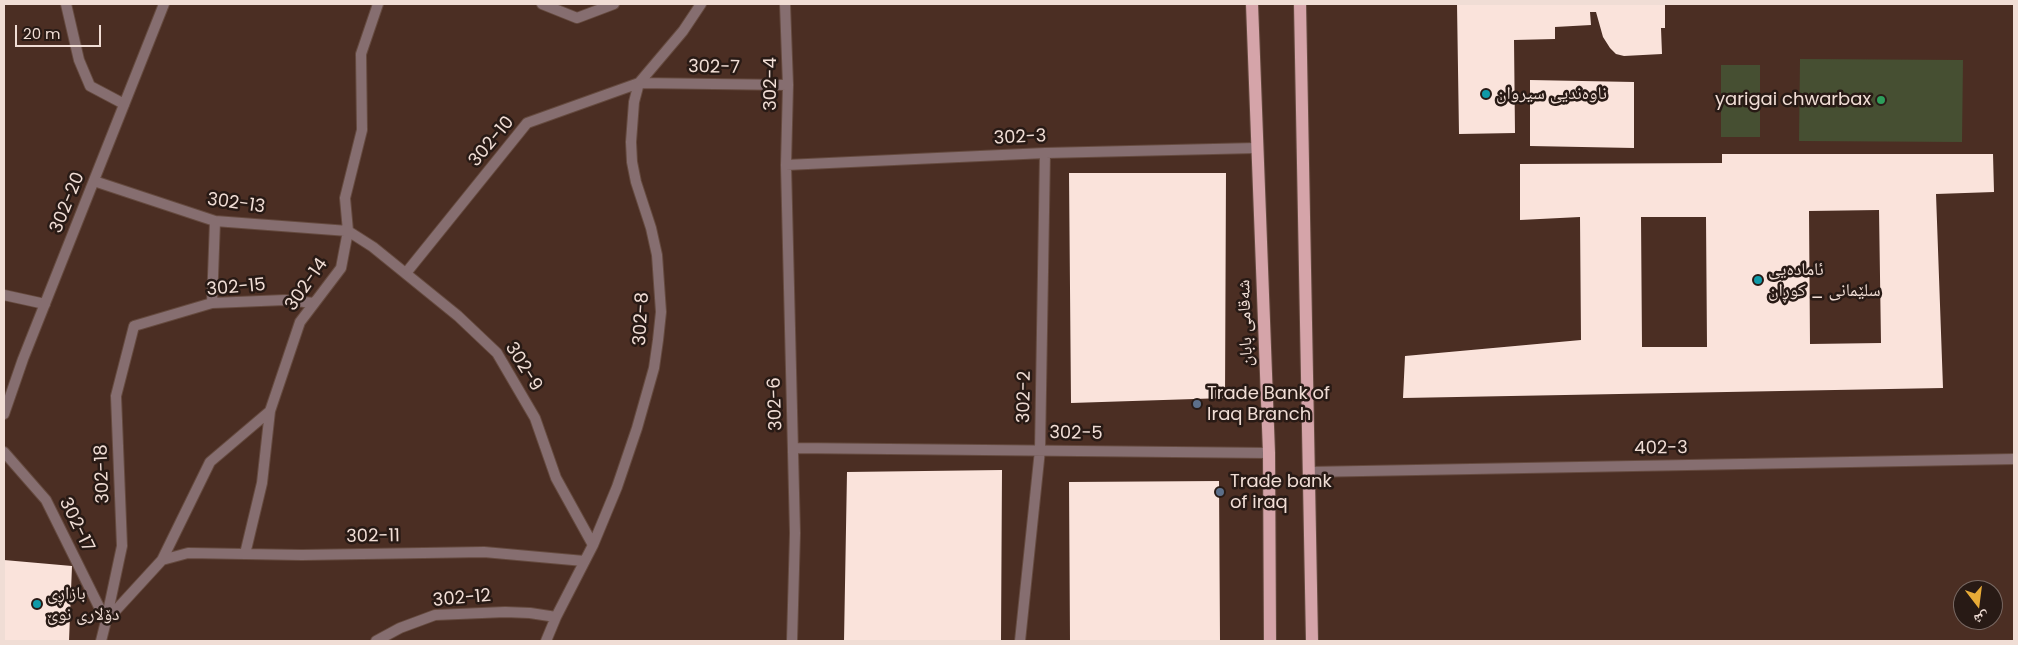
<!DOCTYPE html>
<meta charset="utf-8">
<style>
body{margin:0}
#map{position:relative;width:2018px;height:645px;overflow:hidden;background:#4b2e23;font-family:Poppins,"Noto Naskh Arabic",sans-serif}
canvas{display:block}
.frame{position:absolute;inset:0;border:5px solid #f0ddd5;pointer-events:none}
.north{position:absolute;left:1953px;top:580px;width:50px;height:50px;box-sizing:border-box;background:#281a15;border:1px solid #786862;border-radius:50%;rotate:165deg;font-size:14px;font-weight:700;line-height:20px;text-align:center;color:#f0ddd5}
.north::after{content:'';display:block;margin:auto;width:18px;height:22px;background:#e8ab37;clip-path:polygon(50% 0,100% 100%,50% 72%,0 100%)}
.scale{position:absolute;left:15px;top:25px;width:86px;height:22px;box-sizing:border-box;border:2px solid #f0ddd5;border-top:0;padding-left:6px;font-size:15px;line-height:18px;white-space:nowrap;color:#f0ddd5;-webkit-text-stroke:4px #281a15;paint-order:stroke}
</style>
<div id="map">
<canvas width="2018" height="645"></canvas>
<div class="frame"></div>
<div class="north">ش</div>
<div class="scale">20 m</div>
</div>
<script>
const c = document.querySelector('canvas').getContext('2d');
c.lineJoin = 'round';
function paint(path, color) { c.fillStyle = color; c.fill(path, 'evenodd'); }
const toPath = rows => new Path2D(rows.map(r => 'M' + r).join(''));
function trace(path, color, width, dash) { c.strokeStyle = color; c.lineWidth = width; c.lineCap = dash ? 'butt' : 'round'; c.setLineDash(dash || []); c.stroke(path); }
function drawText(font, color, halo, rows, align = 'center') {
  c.font = font + ' Poppins,"Noto Naskh Arabic",sans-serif'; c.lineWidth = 5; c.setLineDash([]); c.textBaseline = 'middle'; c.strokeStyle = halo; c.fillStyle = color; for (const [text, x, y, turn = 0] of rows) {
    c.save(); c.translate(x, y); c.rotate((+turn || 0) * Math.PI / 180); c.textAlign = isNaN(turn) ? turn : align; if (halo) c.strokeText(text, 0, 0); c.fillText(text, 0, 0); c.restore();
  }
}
paint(toPath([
 [1800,59,1963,60,1962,142,1799,141],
 [1721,65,1760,65,1760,137,1721,137]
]), '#464f32');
paint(toPath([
 [1457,4,1665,4,1665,28,1661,28,1662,54,1624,56,1616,54,1610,48,1603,37,1596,12,1590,12,1591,25,1555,27,1555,39,1514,40,1515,133,1459,134],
 [1530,80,1634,82,1634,148,1530,146],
 [1722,154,1993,154,1994,192,1936,194,1943,388,1403,398,1405,356,1581,340,1580,217,1520,220,1520,164,1722,163],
 [1879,210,1881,343,1810,344,1809,211],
 [1641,217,1706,217,1707,347,1642,347],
 [1069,173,1226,173,1225,398,1071,403],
 [1002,470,1001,641,844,641,847,472],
 [1219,481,1220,641,1070,641,1069,482],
 [4,560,72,566,69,641,4,641]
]), '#fae3db');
const lane = toPath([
 [66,4,79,60,90,86,124,104],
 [542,4,577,18,614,4],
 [4,295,45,304]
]);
const street = toPath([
 [785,4,788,85,786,165,795,533,792,641],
 [786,165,1045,153,1256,148],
 [94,181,215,221,348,231,373,247,458,316,497,353,535,418,556,478,593,545],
 [406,273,527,123,639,83,788,85],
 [212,303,215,221],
 [4,414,23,359,164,4],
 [794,448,1269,453],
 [4,452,46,500,106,621],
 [1308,472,2014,459],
 [245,554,262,483,270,411,300,322,341,268,348,231,345,198,362,130,361,54,378,4],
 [162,560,188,553,302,555,484,552,584,561],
 [106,621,122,546,116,396,134,326,212,303,285,300,314,303],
 [101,641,106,621,162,560,210,462,270,411],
 [376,641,400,628,435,615,505,612,530,613,556,617],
 [546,641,556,617,593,545,617,487,637,428,654,368,658,340,661,312,657,255,651,228,636,182,632,162,631,142,634,102,639,83,683,31,701,4],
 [1020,641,1040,450,1045,153]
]);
const primary = toPath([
 [1252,4,1269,453,1270,641],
 [1300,4,1312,641]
]);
trace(lane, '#654a3f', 12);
trace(street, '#654a3f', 12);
trace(primary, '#654a3f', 14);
trace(lane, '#866e70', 10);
trace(street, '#866e70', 10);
trace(primary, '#d5a4a9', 12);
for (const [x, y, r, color] of [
 [1486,94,5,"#0f9aa8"],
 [1881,100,5,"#2e9e5b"],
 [1758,280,5,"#0f9aa8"],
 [1197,404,5,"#5c6f8a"],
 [1220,492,5,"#5c6f8a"],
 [37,604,5,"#0f9aa8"]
]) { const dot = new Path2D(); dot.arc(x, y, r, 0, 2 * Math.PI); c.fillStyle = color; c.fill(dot); trace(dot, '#281a15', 2); }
drawText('18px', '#f0ddd5', '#281a15', [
 ["302-7",714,68,1],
 ["302-4",771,84,-90],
 ["302-3",1020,138,-3],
 ["302-10",492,142,-50],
 ["302-20",68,203,-68],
 ["302-13",236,204,8],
 ["302-14",307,285,-55],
 ["302-15",236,288,-5],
 ["302-8",642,319,-87],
 ["شەقامی بابان",1246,323,-92],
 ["302-9",523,367,58],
 ["302-2",1025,397,-89],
 ["302-6",776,404,-92],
 ["302-5",1076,434,1],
 ["402-3",1661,449,-1],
 ["302-18",103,474,-92],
 ["302-17",76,525,64],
 ["302-11",373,537,-1],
 ["302-12",462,599,-5]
]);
drawText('18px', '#f0ddd5', '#281a15', [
 ["ناوەندیی سیروان",1496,94],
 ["yarigai chwarbax",1871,100,"right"],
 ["ئامادەیی",1768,270],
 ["سلێمانی _ کوڕان",1768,291],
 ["Trade Bank of",1207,394],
 ["Iraq Branch",1207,415],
 ["Trade bank",1230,482],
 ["of iraq",1230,503],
 ["بازاڕی",47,594],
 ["دۆلاری نوێ",47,615]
], 'left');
</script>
